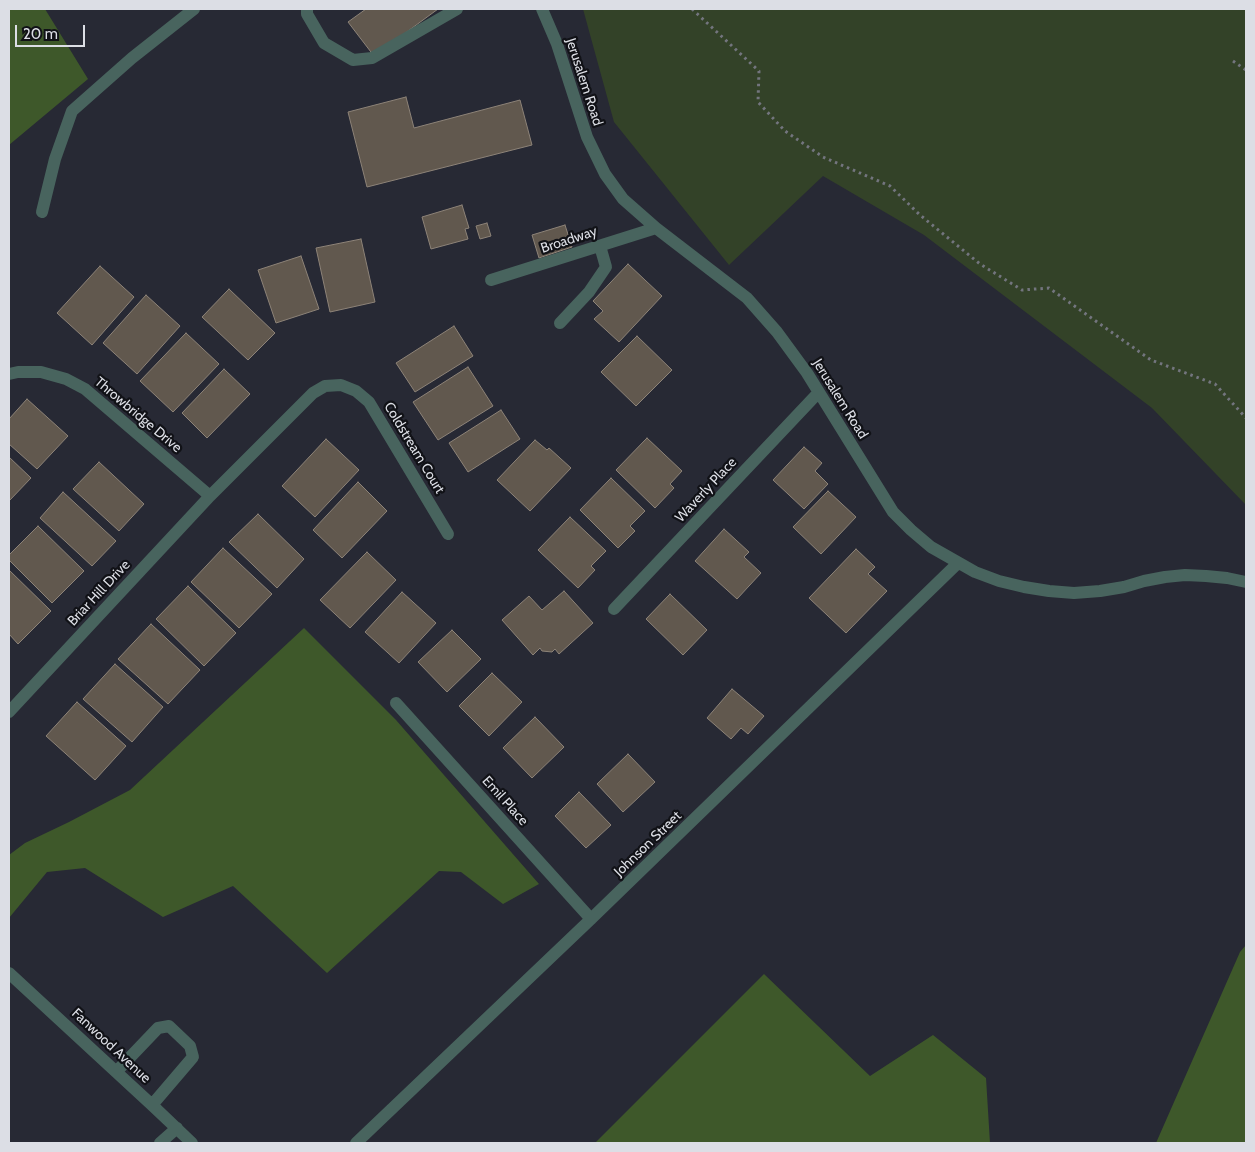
<!DOCTYPE html>
<style>
body{margin:0}
#map{position:relative;width:1255px;height:1152px;overflow:hidden;background:#272934;font-family:Cabin,sans-serif}
canvas{display:block}
.frame{position:absolute;inset:0;border:10px solid #dcdee5;pointer-events:none}
.scale{position:absolute;left:15px;top:25px;width:70px;height:22px;box-sizing:border-box;border:2px solid #dcdee5;border-top:0;padding-left:6px;font-size:15px;line-height:18px;white-space:nowrap;color:#dcdee5;-webkit-text-stroke:4px #111217;paint-order:stroke}
</style>
<div id="map">
<canvas width="1255" height="1152"></canvas>
<div class="frame"></div>
<div class="scale">20 m</div>
</div>
<script>
const c = document.querySelector('canvas').getContext('2d');
c.lineJoin = 'round';
function paint(path, color) { c.fillStyle = color; c.fill(path, 'evenodd'); }
const toPath = rows => new Path2D(rows.map(r => 'M' + r).join(''));
function trace(path, color, width, dash) { c.strokeStyle = color; c.lineWidth = width; c.lineCap = dash ? 'butt' : 'round'; c.setLineDash(dash || []); c.stroke(path); }
function drawText(font, color, halo, rows, align = 'center') {
  c.font = font + ' Cabin,sans-serif'; c.lineWidth = 4.5; c.setLineDash([]); c.textBaseline = 'middle'; c.strokeStyle = halo; c.fillStyle = color; for (const [text, x, y, turn = 0] of rows) {
    c.save(); c.translate(x, y); c.rotate((+turn || 0) * Math.PI / 180); c.textAlign = isNaN(turn) ? turn : align; if (halo) c.strokeText(text, 0, 0); c.fillText(text, 0, 0); c.restore();
  }
}
paint(toPath([
 [583,9,1246,9,1246,505,1152,408,924,235,823,176,729,265,614,122]
]), '#334228');
paint(toPath([
 [9,9,45,9,88,79,9,145],
 [304,628,396,720,539,884,503,904,461,872,439,871,327,973,233,886,163,917,85,868,47,872,9,918,9,855,25,843,69,822,130,790],
 [1246,945,1246,1143,1156,1143,1240,952],
 [764,974,870,1076,933,1035,986,1078,990,1143,595,1143]
]), '#3e582a');
const building = toPath([
 [366,9,438,9,374,56,348,22,366,9],
 [406,97,414,128,520,100,532,145,367,187,348,112,406,97],
 [462,205,469,228,465,229,468,239,431,249,422,217,462,205],
 [487,223,491,236,480,239,476,226,487,223],
 [565,225,572,247,539,258,532,235,565,225],
 [361,239,375,302,330,312,316,248,361,239],
 [301,256,319,309,276,323,258,270,301,256],
 [628,264,662,296,619,342,594,319,603,311,593,301,628,264],
 [100,266,134,297,92,345,57,313,100,266],
 [229,289,275,333,248,360,202,317,229,289],
 [146,295,180,326,137,374,103,343,146,295],
 [454,326,473,356,415,392,396,363,454,326],
 [186,333,219,364,173,412,140,381,186,333],
 [637,336,672,370,636,406,601,372,637,336],
 [468,367,493,406,438,440,413,402,468,367],
 [224,369,250,394,207,438,182,413,224,369],
 [27,399,68,436,37,469,9,444,9,419,27,399],
 [501,410,520,439,468,472,449,443,501,410],
 [647,438,682,471,670,484,674,488,655,508,616,470,647,438],
 [326,439,359,470,315,517,282,486,326,439],
 [535,440,547,450,549,448,571,468,530,511,497,480,535,440],
 [804,447,822,463,815,471,828,484,804,509,773,480,804,447],
 [9,457,31,478,9,501,9,457],
 [99,462,144,504,119,531,73,489,99,462],
 [611,478,645,511,630,526,635,531,618,548,580,510,611,478],
 [358,482,387,511,342,558,313,530,358,482],
 [828,491,856,517,821,554,793,527,828,491],
 [63,492,116,541,92,566,40,518,63,492],
 [258,514,304,559,277,588,229,542,258,514],
 [570,517,606,551,591,566,595,570,578,588,538,550,570,517],
 [38,526,84,571,52,603,9,560,9,555,38,526],
 [724,529,749,552,744,557,761,573,737,599,695,561,724,529],
 [223,548,272,594,239,628,191,582,223,548],
 [856,549,875,567,868,574,887,591,846,633,809,598,856,549],
 [367,552,396,580,350,628,320,600,367,552],
 [9,570,51,611,18,644,9,634,9,570],
 [188,586,236,633,204,666,156,619,188,586],
 [564,591,593,623,559,654,555,649,552,652,542,651,540,648,533,655,502,620,529,596,542,610,564,591],
 [402,592,436,623,399,663,365,632,402,592],
 [670,594,707,630,683,655,646,619,670,594],
 [151,624,200,670,168,704,118,659,151,624],
 [452,630,481,659,447,692,418,662,452,630],
 [115,664,163,707,132,742,83,699,115,664],
 [492,673,522,702,489,736,459,706,492,673],
 [732,689,764,716,748,734,741,728,731,739,707,718,732,689],
 [77,702,126,746,95,780,46,736,77,702],
 [535,717,564,747,532,778,503,748,535,717],
 [628,754,655,782,623,812,597,784,628,754],
 [579,792,611,825,586,848,555,816,579,792]
]);
paint(building, '#61584e');
trace(building, '#8d8378', 1);
trace(toPath([
 [692,9,759,71,758,102,785,131,823,157,890,186,920,215,980,264,1022,290,1049,288,1151,360,1215,384,1246,418],
 [1233,61,1246,70]
]), '#73757e', 3, [2.5, 4]);
trace(toPath([
 [307,9,307,14,324,43,353,60,372,58,457,9],
 [542,9,557,44,587,137,605,174,623,199,656,228,747,298,777,332,807,373,893,512,911,530,931,547,975,572,999,581,1024,587,1049,591,1074,593,1100,591,1124,587,1144,581,1165,577,1185,575,1206,576,1227,578,1246,582],
 [42,212,55,159,72,111,132,58,194,9],
 [491,280,656,228],
 [560,323,589,292,606,267,600,246],
 [9,374,18,372,41,372,66,379,85,389,210,496],
 [614,609,819,392],
 [396,703,591,919],
 [9,712,210,496,313,393,325,386,341,385,356,391,369,402,448,534],
 [9,973,152,1105,192,1143],
 [116,1072,158,1028,169,1026,190,1046,193,1057,152,1105],
 [160,1143,177,1128],
 [356,1143,591,919,958,563]
]), '#48645e', 12);
drawText('14px', '#dcdee5', '#111217', [
 ["Jerusalem Road",584,82,72],
 ["Broadway",569,240,-18],
 ["Jerusalem Road",840,399,58],
 ["Throwbridge Drive",138,415,40],
 ["Coldstream Court",414,448,59],
 ["Waverly Place",706,490,-47],
 ["Briar Hill Drive",99,593,-47],
 ["Emil Place",505,801,48],
 ["Johnson Street",648,844,-44],
 ["Fanwood Avenue",111,1046,43]
]);
</script>
